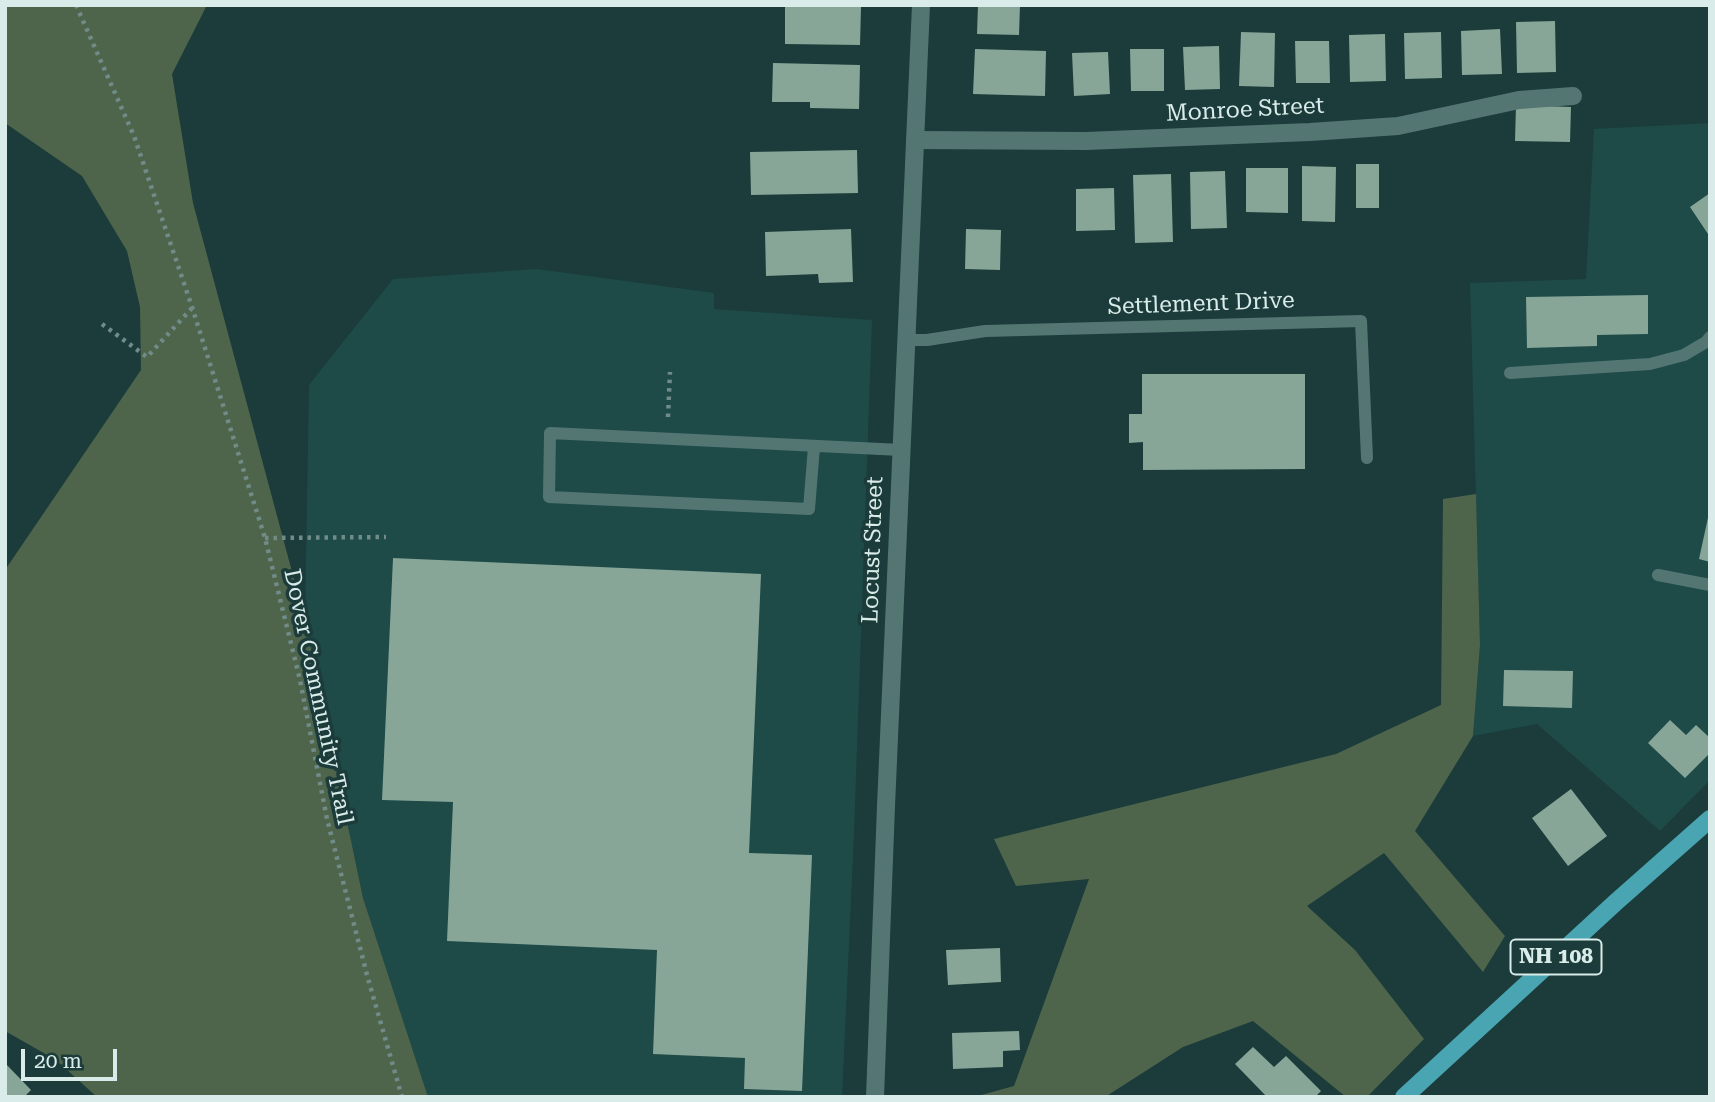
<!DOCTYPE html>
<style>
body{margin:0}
#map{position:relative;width:1715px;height:1102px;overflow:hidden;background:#1b3c3a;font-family:"Roboto Serif",serif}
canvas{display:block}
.frame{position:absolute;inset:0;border:7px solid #daecea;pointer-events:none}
.scale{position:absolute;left:21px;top:1049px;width:96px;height:32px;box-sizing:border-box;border:4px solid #daecea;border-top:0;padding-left:9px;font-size:21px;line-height:24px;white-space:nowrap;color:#daecea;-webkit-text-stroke:5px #1b3c3a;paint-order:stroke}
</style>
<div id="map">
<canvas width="1715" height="1102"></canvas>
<div class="frame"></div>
<div class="scale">20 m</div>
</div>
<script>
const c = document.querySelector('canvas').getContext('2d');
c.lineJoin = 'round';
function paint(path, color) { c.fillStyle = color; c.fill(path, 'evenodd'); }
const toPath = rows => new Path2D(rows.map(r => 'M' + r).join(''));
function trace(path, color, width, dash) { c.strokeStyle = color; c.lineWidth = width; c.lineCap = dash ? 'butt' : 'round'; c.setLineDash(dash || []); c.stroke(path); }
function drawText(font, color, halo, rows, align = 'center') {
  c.font = font + ' "Roboto Serif",serif'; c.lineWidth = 7; c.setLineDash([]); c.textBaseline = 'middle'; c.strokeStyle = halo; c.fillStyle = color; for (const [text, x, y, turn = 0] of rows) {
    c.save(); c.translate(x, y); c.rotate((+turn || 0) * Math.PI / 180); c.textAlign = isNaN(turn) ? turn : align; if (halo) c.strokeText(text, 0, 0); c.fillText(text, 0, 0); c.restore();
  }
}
paint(toPath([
 [1710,123,1710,780,1660,831,1537,724,1473,736,1480,645,1470,283,1586,279,1594,129],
 [537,269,714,293,714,309,872,320,854,834,842,1097,428,1097,363,898,305,620,309,385,393,279]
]), '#1e4a48');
paint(toPath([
 [5,5,207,5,172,74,193,203,305,620,363,898,428,1097,97,1097,56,1060,5,1031,5,570,141,370,140,307,127,251,82,176,5,123],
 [1476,494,1480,645,1473,736,1415,831,1505,936,1483,972,1384,853,1307,906,1355,950,1424,1039,1367,1097,1346,1097,1253,1021,1183,1047,1105,1097,974,1097,1014,1086,1089,879,1016,886,994,839,1336,754,1441,705,1443,499]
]), '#4e654c');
paint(toPath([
 [978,5,1020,5,1019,35,977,34],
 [785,6,861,7,860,45,785,44],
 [1555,21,1556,72,1517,73,1516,22],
 [1500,29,1502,74,1462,75,1461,31],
 [1241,32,1275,33,1274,87,1239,86],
 [1441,32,1442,78,1405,79,1404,33],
 [1385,34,1386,81,1350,82,1349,35],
 [1295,41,1329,41,1330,83,1296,83],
 [1219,46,1220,89,1185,90,1183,47],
 [975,49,1046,51,1045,96,973,94],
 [1130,49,1164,49,1164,91,1131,91],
 [1108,52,1110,94,1074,96,1072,53],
 [773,63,860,65,859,109,810,108,810,102,772,102],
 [1516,105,1571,107,1570,142,1515,141],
 [857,150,858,193,751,195,750,152],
 [1356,164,1379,164,1379,208,1356,208],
 [1302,166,1336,167,1335,222,1302,221],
 [1246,168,1288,168,1288,213,1246,212],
 [1225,171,1227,228,1191,229,1190,172],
 [1171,174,1173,242,1135,243,1133,175],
 [1114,188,1115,230,1076,231,1076,189],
 [1710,193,1710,237,1690,207],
 [851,229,853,282,819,283,818,274,766,276,765,232],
 [966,229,1001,230,1000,270,965,269],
 [1648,295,1648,334,1597,335,1597,346,1527,348,1526,297],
 [1142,374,1305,374,1305,469,1143,470,1143,442,1129,443,1129,414,1142,414],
 [1709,513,1710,514,1710,562,1699,559],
 [393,558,761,574,749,853,812,855,802,1091,744,1089,745,1058,653,1054,657,950,447,941,453,802,382,800],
 [1504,670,1573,671,1572,708,1503,706],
 [1670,720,1686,735,1696,725,1710,738,1710,753,1685,778,1648,743],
 [1571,789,1607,836,1568,866,1532,818],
 [1000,948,1001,982,948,985,946,950],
 [1019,1031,1020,1050,1003,1051,1003,1067,953,1069,952,1033],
 [1253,1047,1274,1067,1286,1056,1321,1091,1315,1097,1267,1097,1235,1064],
 [5,1063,31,1090,24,1097,5,1097]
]), '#87a698');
trace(toPath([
 [76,5,134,136,192,307,265,538,300,680,327,819,367,975,402,1097],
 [102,324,147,357,192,308],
 [668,417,670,372],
 [265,538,386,537]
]), '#718b89', 4.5, [3.5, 5]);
trace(toPath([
 [906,340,927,340,985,331,1361,321,1367,458],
 [1510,373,1650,364,1684,355,1706,342,1710,337],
 [814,447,809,509,549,497,550,433,901,450],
 [1658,575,1710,585]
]), '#547673', 12);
trace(toPath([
 [915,140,1086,141,1310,132,1398,126,1519,100,1573,96]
]), '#547673', 18);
trace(toPath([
 [875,1097,886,806,921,5]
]), '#547673', 18);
trace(toPath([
 [1404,1097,1616,902,1710,819]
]), '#4aa5b3', 18);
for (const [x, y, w] of [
 [1556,957,91]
]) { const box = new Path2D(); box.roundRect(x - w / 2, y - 17.5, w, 35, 5); c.fillStyle = '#1b3c3a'; c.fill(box); trace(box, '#daecea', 2); }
drawText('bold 21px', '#daecea', null, [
 ["NH 108",1556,957]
]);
drawText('23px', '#daecea', '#1b3c3a', [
 ["Monroe Street",1245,110,-3],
 ["Settlement Drive",1201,304,-2],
 ["Locust Street",873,550,-88],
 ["Dover Community Trail",318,697,78]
]);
</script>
